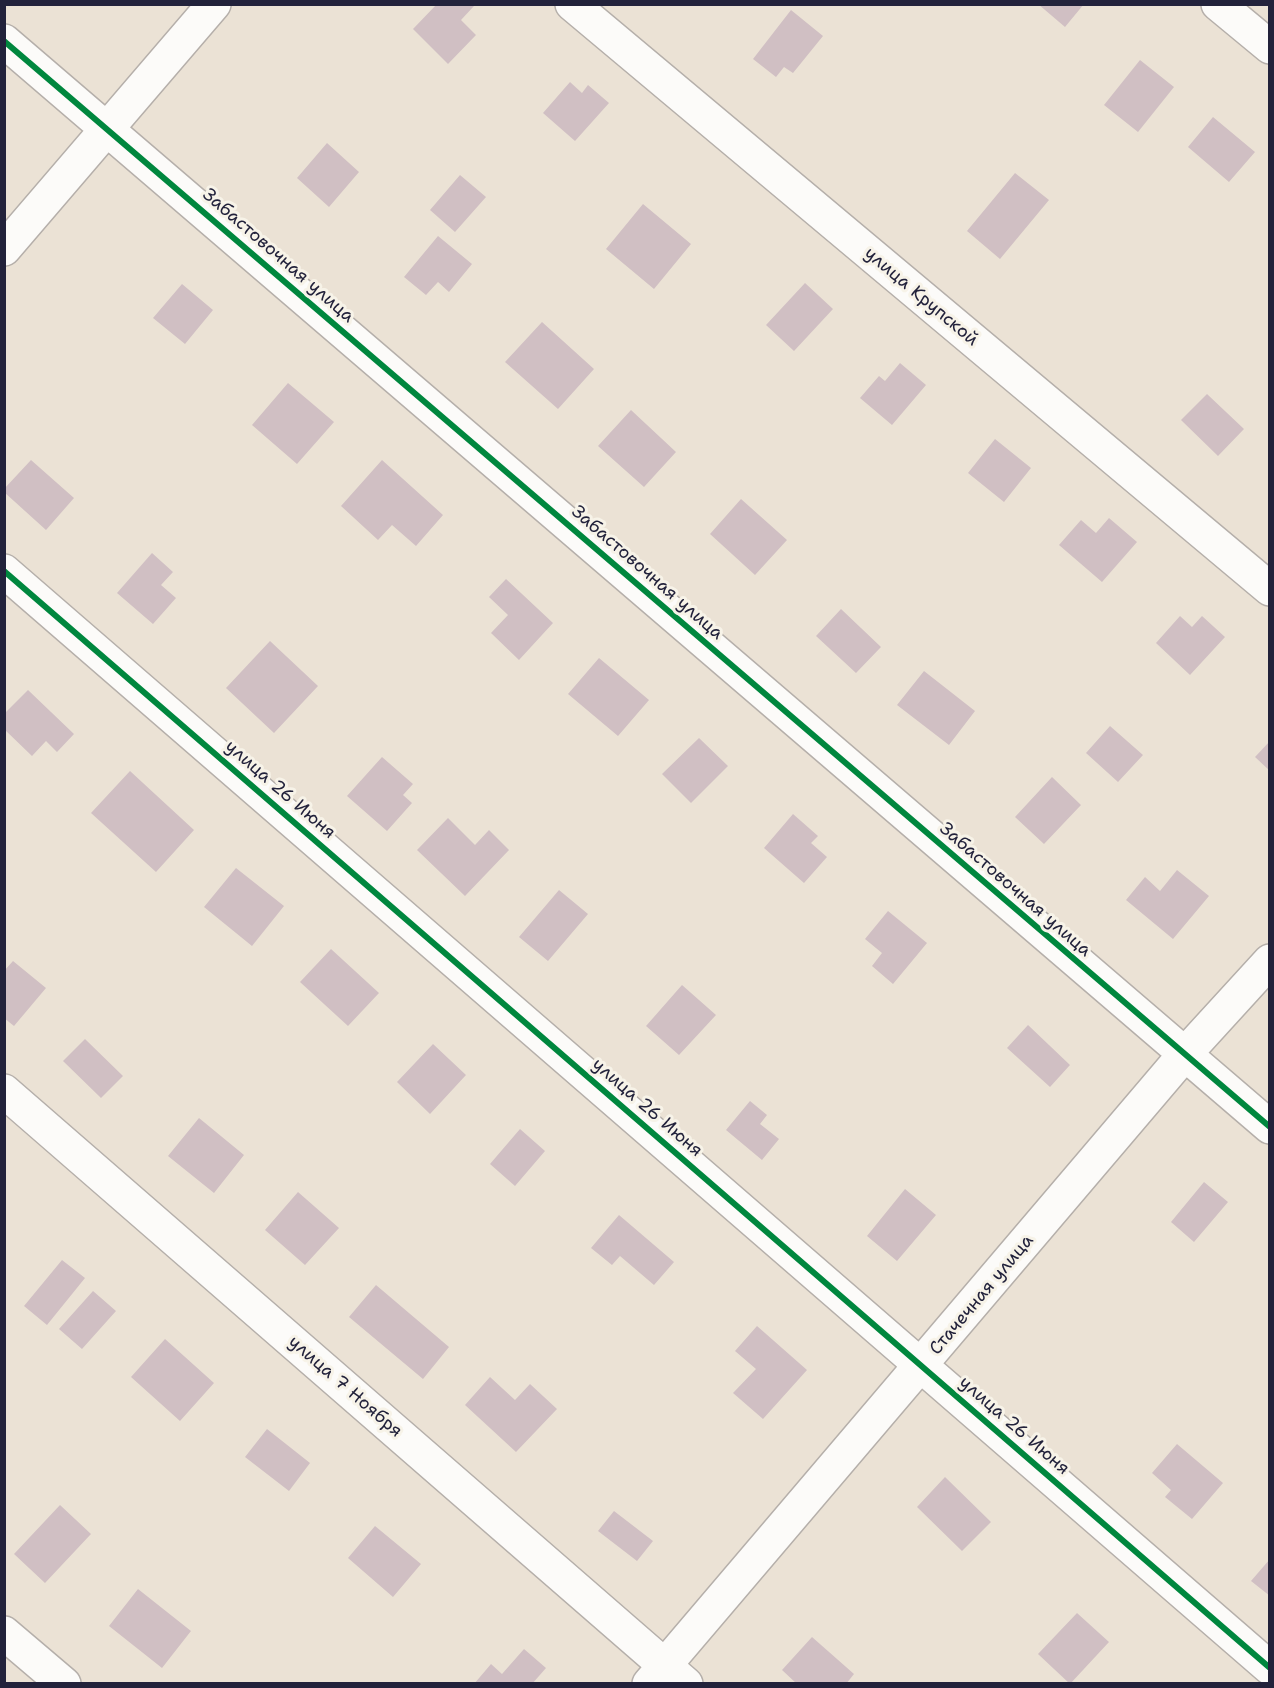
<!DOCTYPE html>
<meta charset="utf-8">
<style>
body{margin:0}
#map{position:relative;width:1274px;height:1688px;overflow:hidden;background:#ebe2d5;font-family:"Shantell Sans",sans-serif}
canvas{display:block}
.frame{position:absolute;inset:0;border:6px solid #22223b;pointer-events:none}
</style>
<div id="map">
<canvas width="1274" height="1688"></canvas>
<div class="frame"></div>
</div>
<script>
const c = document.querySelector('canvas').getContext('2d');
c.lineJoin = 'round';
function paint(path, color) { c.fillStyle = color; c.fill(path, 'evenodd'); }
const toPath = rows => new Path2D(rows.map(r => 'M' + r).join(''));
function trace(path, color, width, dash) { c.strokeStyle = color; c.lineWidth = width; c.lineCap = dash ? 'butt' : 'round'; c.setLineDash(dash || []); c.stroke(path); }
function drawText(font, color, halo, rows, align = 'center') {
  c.font = font + ' "Shantell Sans",sans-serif'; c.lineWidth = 6; c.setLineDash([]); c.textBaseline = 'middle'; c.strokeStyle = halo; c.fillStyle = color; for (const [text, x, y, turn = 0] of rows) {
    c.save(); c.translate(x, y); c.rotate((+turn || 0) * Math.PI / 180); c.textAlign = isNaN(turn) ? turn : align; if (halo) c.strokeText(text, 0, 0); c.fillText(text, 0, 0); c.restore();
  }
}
paint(toPath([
 [437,4,474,6,461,20,476,35,448,64,413,29],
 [1038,4,1084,4,1065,27],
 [791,10,823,36,793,73,784,67,776,77,753,59],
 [1140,60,1174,87,1138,132,1104,105],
 [570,82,582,93,588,85,609,103,575,141,543,113],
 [1213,117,1255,152,1229,182,1188,147],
 [327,143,359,172,329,207,297,178],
 [1015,173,1049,200,1000,259,967,231],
 [460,175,486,197,455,232,430,210],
 [643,204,691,244,654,289,606,249],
 [438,236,472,264,449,292,438,282,426,295,404,277],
 [805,283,833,309,794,351,766,325],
 [182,284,213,310,185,344,153,318],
 [542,322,594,369,558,409,505,362],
 [900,363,926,385,892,425,860,398,879,376,885,381],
 [288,383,334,422,297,464,252,425],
 [1207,394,1244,429,1218,456,1181,420],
 [631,410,676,452,644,487,598,446],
 [995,439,1031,468,1004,502,968,473],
 [31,460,74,498,46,530,4,492,4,489],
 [382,460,443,515,416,546,392,525,378,540,341,506],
 [741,499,787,540,755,575,710,534],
 [1109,518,1137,542,1102,582,1059,545,1081,520,1096,533],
 [152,553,173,572,161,585,176,598,153,624,117,593],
 [506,579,553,623,519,660,491,633,508,615,489,597],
 [841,609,881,647,856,673,816,636],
 [1180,616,1192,627,1202,616,1225,637,1190,675,1156,643],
 [270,641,318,686,274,733,226,688],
 [599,658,649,700,618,736,568,694],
 [924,671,975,711,949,745,897,705],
 [28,690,74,734,57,752,46,741,32,756,4,729,4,714],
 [1110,726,1143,755,1118,782,1086,753],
 [699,738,728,766,691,803,662,774],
 [1270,741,1270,771,1255,757],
 [382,757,413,784,403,795,412,803,387,831,347,796],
 [130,771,194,830,156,872,91,813],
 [1052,777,1081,805,1044,844,1015,817],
 [793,814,818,836,811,843,827,857,804,883,764,848],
 [448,818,475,845,489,830,509,850,465,896,417,850],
 [236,868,284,906,252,946,204,907],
 [1177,870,1209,896,1173,939,1126,900,1145,877,1160,891],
 [559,890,588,914,548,961,519,937],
 [888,911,927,943,893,984,872,966,882,953,865,939],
 [331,949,379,993,348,1026,300,982],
 [13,961,46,988,14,1026,4,1018,4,971],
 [682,985,716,1015,679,1055,646,1026],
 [1028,1025,1070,1065,1050,1087,1007,1048],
 [85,1039,123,1076,101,1098,63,1061],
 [433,1044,466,1075,430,1114,397,1082],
 [750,1101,767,1115,760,1124,779,1139,762,1160,726,1130],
 [199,1118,244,1155,214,1193,168,1156],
 [520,1129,545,1151,515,1186,490,1164],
 [1204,1182,1228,1202,1194,1242,1171,1222],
 [905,1189,936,1215,897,1261,867,1236],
 [298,1192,339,1228,305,1265,265,1230],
 [619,1215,674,1262,654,1285,620,1256,612,1265,591,1248],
 [62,1260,85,1278,47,1325,24,1306],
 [376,1285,449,1347,423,1379,349,1317],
 [93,1291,116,1311,82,1349,59,1329],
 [757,1326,807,1370,763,1419,733,1393,756,1369,735,1351],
 [165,1339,214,1383,180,1421,131,1377],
 [490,1377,515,1400,530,1384,557,1409,516,1452,465,1405],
 [267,1429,310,1463,289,1491,245,1457],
 [1177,1444,1223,1483,1192,1519,1165,1497,1171,1490,1152,1473],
 [945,1477,991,1522,962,1551,917,1507],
 [60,1505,91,1534,45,1583,14,1554],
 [614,1511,653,1541,637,1561,598,1531],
 [375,1526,421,1564,393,1597,348,1558],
 [1270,1559,1270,1596,1251,1581],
 [138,1589,191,1631,162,1668,109,1626],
 [1077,1613,1109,1642,1070,1684,1038,1654],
 [812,1637,854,1674,846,1684,797,1684,782,1670],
 [524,1649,546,1668,532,1684,474,1684,491,1664,502,1674]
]), '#d0bfc3');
const minor = toPath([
 [572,4,1270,589],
 [1218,4,1270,47],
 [4,41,1270,1127],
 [4,249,214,4],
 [4,571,1270,1668],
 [4,1091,686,1684],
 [4,1633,64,1684],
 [649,1684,1184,1055,1270,961]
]);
trace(minor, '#b5afaa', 36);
trace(minor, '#fcfbf9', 33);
trace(toPath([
 [4,41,1270,1127],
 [4,571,1270,1668]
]), '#00873e', 6);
drawText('18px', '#22223b', '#f7f3e8', [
 ["Забастовочная улица",278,256,41],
 ["улица Крупской",921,297,40],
 ["Забастовочная улица",647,573,41],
 ["улица 26 Июня",280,790,41],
 ["Забастовочная улица",1015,890,41],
 ["улица 26 Июня",647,1108,41],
 ["Стачечная улица",982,1295,-50],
 ["улица 7 Ноября",345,1387,41],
 ["улица 26 Июня",1014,1426,41]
]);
</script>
